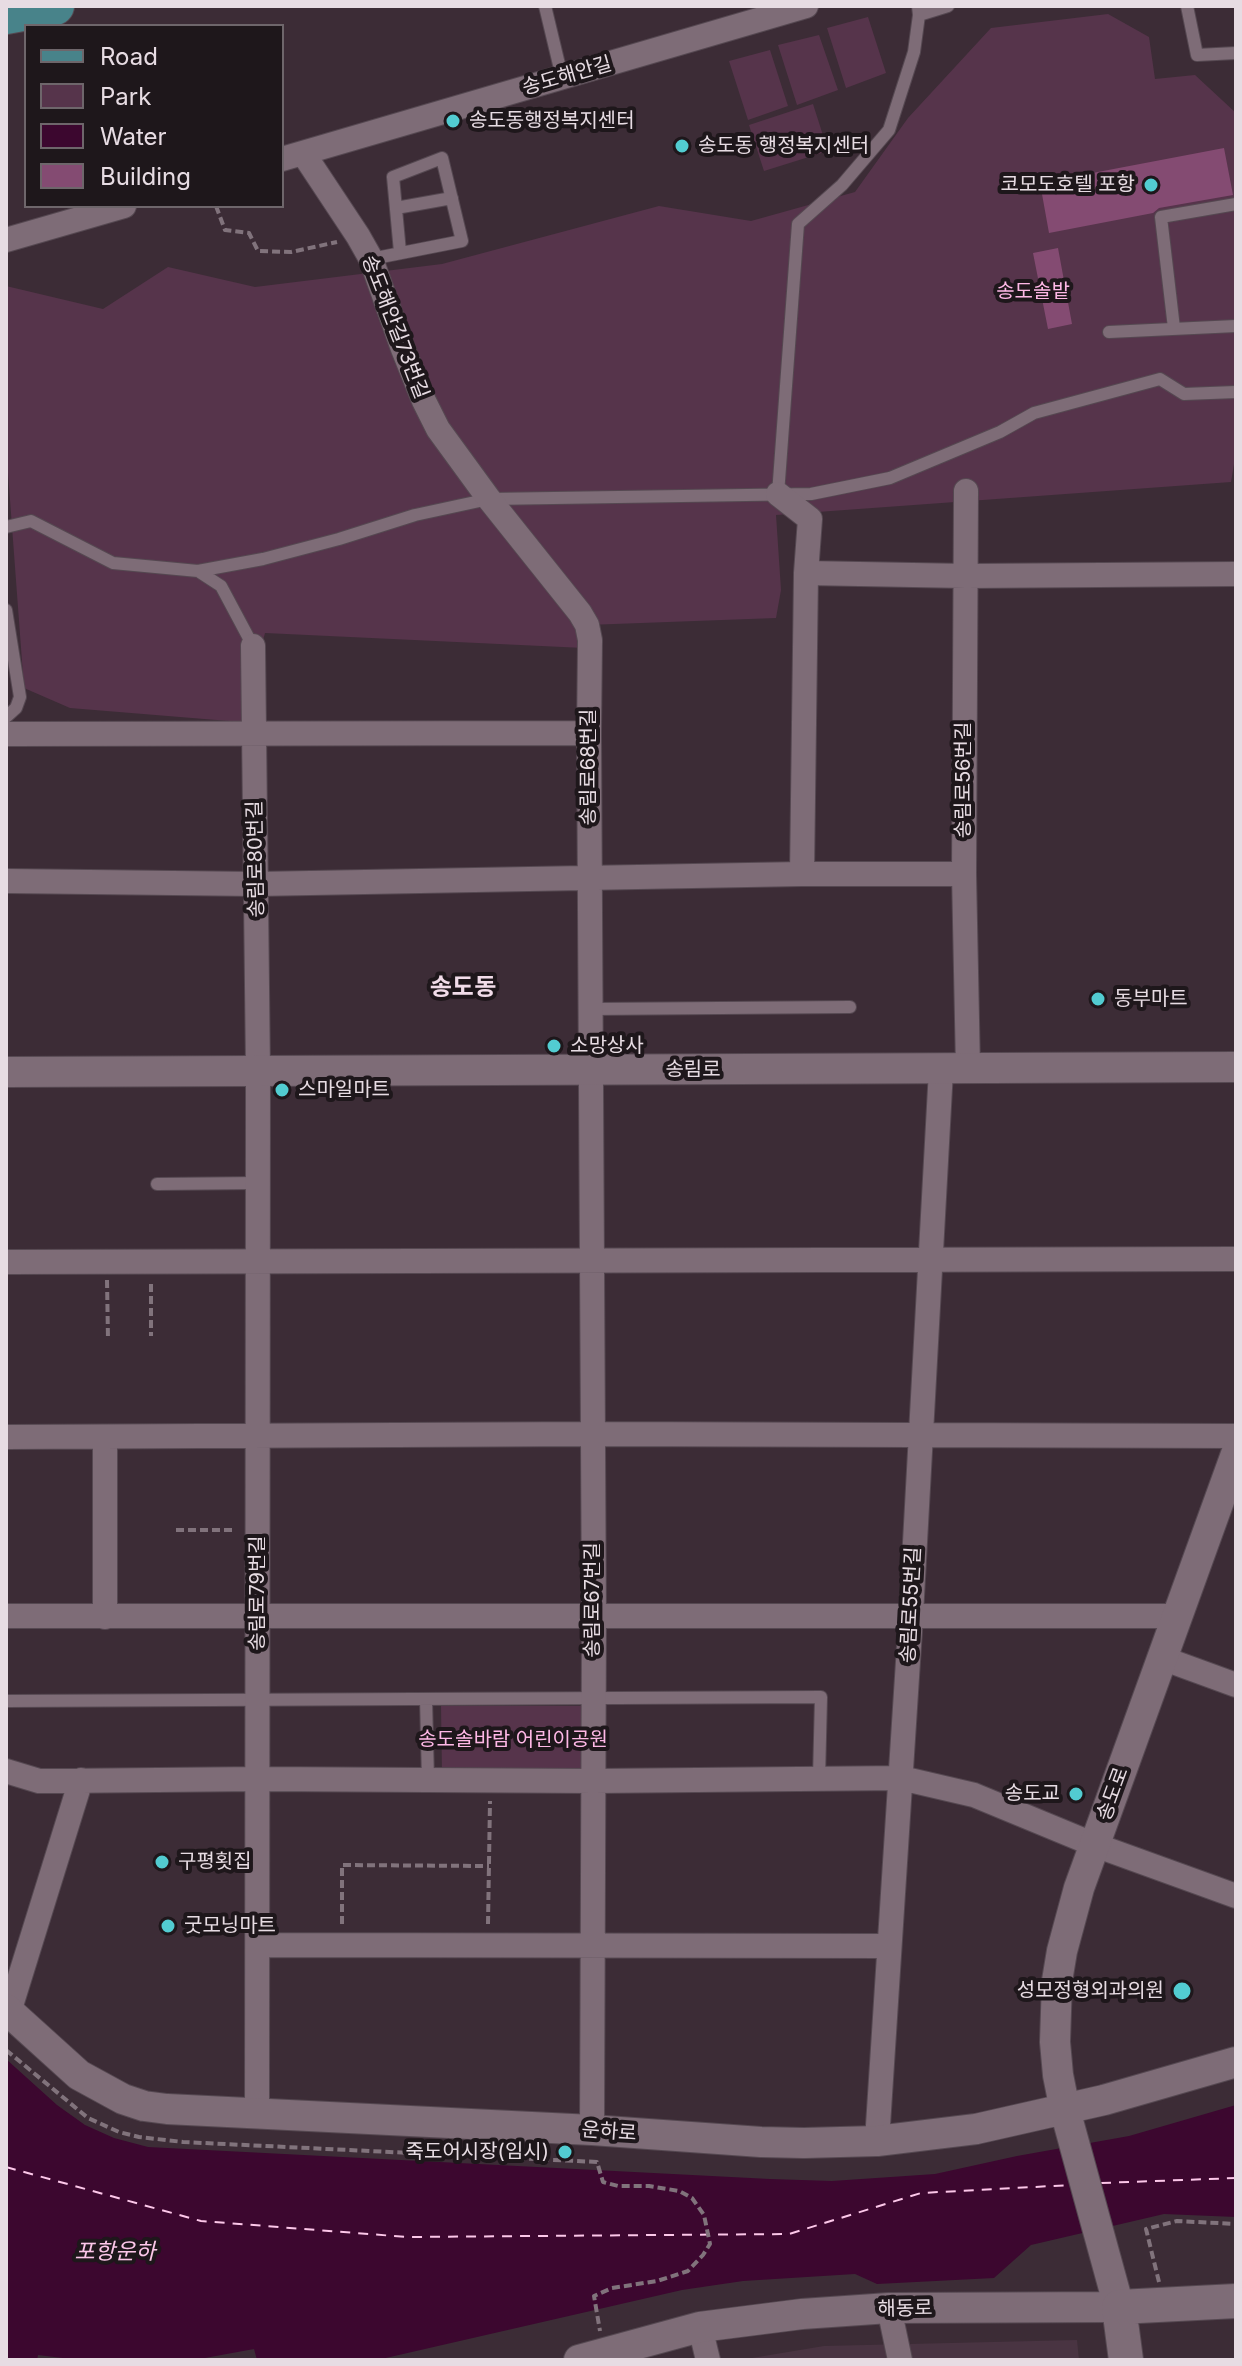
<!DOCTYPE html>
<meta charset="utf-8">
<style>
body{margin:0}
#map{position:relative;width:1242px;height:2366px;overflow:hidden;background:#3c2c36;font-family:Inter,sans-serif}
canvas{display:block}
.frame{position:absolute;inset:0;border:8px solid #e7dce3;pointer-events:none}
.legend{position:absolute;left:24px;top:24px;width:260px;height:184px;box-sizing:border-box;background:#1e171b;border:2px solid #6e666b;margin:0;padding:10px 14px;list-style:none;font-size:24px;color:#e7dce3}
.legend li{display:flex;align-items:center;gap:16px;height:40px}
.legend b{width:40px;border:2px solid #6e666b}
</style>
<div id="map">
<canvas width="1242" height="2366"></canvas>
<div class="frame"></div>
<ul class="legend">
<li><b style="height:10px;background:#48838a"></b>Road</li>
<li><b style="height:22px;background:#56344b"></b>Park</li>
<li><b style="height:22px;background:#3c072f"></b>Water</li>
<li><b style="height:22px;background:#844b72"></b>Building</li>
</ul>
</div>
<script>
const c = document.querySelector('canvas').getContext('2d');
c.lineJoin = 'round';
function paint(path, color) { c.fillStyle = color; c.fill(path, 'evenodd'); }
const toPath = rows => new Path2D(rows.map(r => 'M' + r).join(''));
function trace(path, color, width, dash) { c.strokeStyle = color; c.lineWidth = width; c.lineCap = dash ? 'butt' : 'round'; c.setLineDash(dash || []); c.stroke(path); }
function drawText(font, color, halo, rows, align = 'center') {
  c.font = font + ' Inter,"Noto Sans KR",sans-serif'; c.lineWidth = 8; c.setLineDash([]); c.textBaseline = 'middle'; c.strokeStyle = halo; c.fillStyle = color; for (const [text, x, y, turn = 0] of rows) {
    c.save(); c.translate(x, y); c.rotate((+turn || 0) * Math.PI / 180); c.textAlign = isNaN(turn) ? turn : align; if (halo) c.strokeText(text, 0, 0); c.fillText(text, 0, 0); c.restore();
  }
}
paint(toPath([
 [1077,2340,1079,2360,740,2360,824,2346]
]), '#493442');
paint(toPath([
 [1108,14,1149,37,1155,79,1195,75,1236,113,1236,452,1231,482,776,515,781,590,776,618,587,625,584,648,265,633,241,722,70,708,24,688,6,446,6,286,103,309,168,267,255,287,442,264,659,206,751,221,855,192,908,118,991,28],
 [868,17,886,73,846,88,827,28],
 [819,35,838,90,797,105,778,45],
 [770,50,788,106,748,120,729,61],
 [813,104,828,151,764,171,749,125],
 [441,1706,585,1706,584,1774,442,1774]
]), '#56344b');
paint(toPath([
 [6,2059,57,2105,85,2125,114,2138,148,2147,770,2179,832,2181,935,2174,1017,2156,1129,2136,1236,2105,1236,2217,1164,2214,1031,2245,994,2278,877,2284,855,2274,743,2281,682,2290,377,2360,257,2360,254,2349,194,2360,79,2360,38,2355,37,2360,6,2360]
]), '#3c072f');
trace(toPath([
 [6,2167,201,2221,407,2237,789,2234,921,2193,1071,2185],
 [1101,2183,1236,2178]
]), '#fcc7e9', 2, [10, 8]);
paint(toPath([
 [1224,148,1233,195,1159,208,1153,213,1049,233,1040,183],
 [1058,248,1072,324,1048,329,1033,253]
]), '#844b72');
const service = toPath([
 [545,6,562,77],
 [1187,6,1197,55,1236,53],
 [919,15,948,6],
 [396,208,452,198],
 [371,259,462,241,442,158,393,177,400,252],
 [1174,328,1161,217,1236,204],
 [1109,332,1236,326],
 [778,494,798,224,842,185,889,130,914,52,919,15,918,6],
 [6,527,31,521,113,563,198,571,263,559,339,539,415,515,489,499,811,494,890,478,1000,432,1034,413,1160,379,1184,394,1236,392],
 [198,571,221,586,253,646],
 [6,610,20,697,16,708,6,717],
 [590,1009,850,1007],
 [157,1184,258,1183],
 [426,1699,428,1780],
 [6,1701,821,1697,819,1778]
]);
const minor = toPath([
 [303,153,358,236,371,259,403,349,424,401,438,429,489,499,580,613,587,625,590,640,589,733,594,1617,592,2130],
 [282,159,806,6],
 [6,240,124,206],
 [966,491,964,874,968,1068],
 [778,494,810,519,806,573,802,874],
 [806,573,966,576,1236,574],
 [253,646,258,1071,257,2114],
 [6,734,589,733],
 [6,881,256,884,802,874,964,874],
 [6,1262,1236,1259],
 [6,1437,591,1434,1236,1436],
 [105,1437,105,1617],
 [6,1616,1177,1616],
 [1162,1658,1236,1685],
 [6,1771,39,1781,56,1781,259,1779,594,1781,901,1778,974,1795,1095,1845,1236,1896],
 [258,1945,889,1946],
 [9,2012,81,1780],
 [877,2141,911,1615,941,1070],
 [889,2308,900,2360],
 [700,2327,708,2360]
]);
const tertiary = toPath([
 [6,1072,1236,1067],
 [6,2009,79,2075,123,2099,144,2106,167,2109,592,2130,761,2142,804,2143,877,2141,976,2129,1104,2100,1236,2062],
 [579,2360,700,2327,802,2314,889,2308,1119,2307,1065,2110,1058,2075,1055,2042,1057,1981,1062,1951,1079,1888,1236,1454]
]);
const secondary = toPath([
 [1126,2360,1119,2307,1236,2301]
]);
const primary = toPath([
 [6,15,55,6]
]);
trace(service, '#554851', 14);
trace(minor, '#554851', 26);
trace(tertiary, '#554851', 32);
trace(secondary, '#554851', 36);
trace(primary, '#554851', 40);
trace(toPath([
 [216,206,225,230,249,233,258,251,291,252,337,242],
 [107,1280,108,1339],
 [151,1284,151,1336],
 [176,1530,236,1530],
 [342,1924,342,1865,489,1866],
 [488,1924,490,1801],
 [6,2050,88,2118,119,2132,139,2137,183,2142,597,2162,603,2182,618,2186,649,2186,679,2191,692,2198,704,2215,710,2244,703,2255,688,2271,657,2281,612,2288,594,2296,600,2331],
 [1159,2282,1146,2229,1177,2221,1236,2224]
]), '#81737c', 4, [8, 4]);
trace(service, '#7e6c77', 12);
trace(minor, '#7e6c77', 24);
trace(tertiary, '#7e6c77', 30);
trace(secondary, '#7e6c77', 34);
trace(primary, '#48838a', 38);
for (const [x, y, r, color] of [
 [453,121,8,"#52ccd1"],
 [682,146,8,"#52ccd1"],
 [1151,185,8,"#52ccd1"],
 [1098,999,8,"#52ccd1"],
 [554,1046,8,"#52ccd1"],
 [282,1090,8,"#52ccd1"],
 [1076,1794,8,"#52ccd1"],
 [162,1862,8,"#52ccd1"],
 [168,1926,8,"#52ccd1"],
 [1182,1991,10,"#52ccd1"],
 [565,2152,8,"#52ccd1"]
]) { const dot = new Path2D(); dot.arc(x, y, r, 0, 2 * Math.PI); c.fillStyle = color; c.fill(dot); trace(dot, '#1e171b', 3); }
drawText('20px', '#e7dce3', '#1e171b', [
 ["송도해안길",567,76,-16],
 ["송도해안길73번길",395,327,69],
 ["송림로68번길",589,767,-90],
 ["송림로56번길",964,780,-90],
 ["송림로80번길",256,859,-91],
 ["송림로",693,1070],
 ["송림로79번길",258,1593,-90],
 ["송림로67번길",593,1600,-90],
 ["송림로55번길",911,1605,-87],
 ["송도로",1113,1794,-70],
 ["운하로",609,2132,4],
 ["해동로",905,2309,-1]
]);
drawText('20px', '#e7dce3', '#1e171b', [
 ["송도동행정복지센터",469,121],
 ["송도동 행정복지센터",698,146],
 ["코모도호텔 포항",1135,185,"right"],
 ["동부마트",1114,999],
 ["소망상사",570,1046],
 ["스마일마트",298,1090],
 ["송도교",1060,1794,"right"],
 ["구평횟집",178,1862],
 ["굿모닝마트",184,1926],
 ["성모정형외과의원",1164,1991,"right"],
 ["죽도어시장(임시)",549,2152,"right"]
], 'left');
drawText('20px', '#feb8e6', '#1e171b', [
 ["송도솔밭",1033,292],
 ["송도솔바람 어린이공원",513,1740]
]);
drawText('italic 22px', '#fcc7e9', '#1e171b', [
 ["포항운하",115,2252]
]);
drawText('bold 24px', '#f1dce9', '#1e171b', [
 ["송도동",463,988]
]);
</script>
